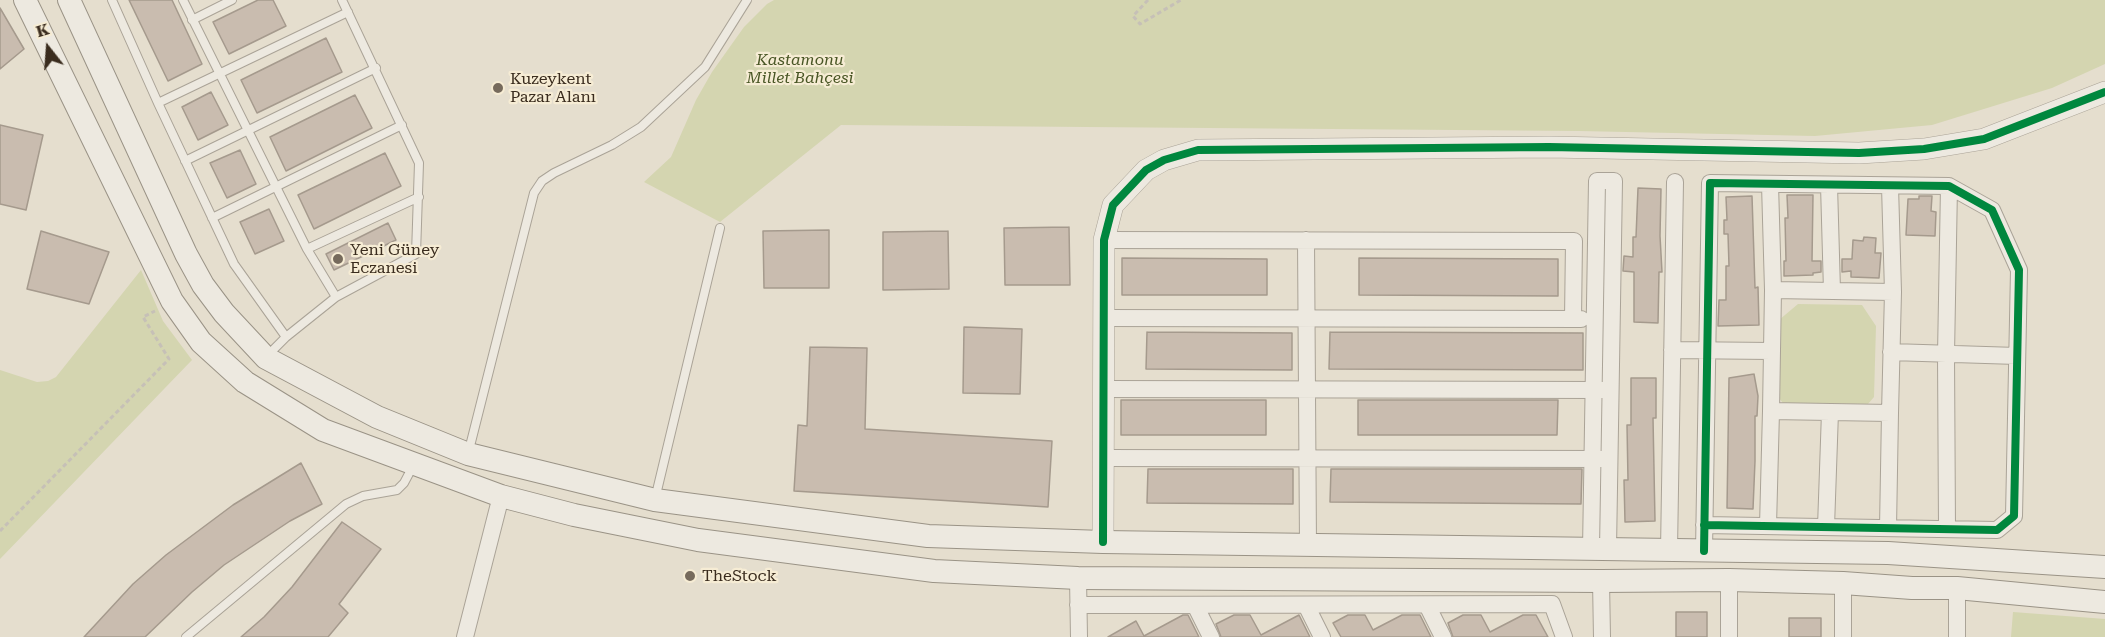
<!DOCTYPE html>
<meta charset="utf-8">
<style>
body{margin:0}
#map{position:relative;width:2105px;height:637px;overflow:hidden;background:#e5dece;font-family:"Roboto Serif",serif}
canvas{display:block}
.north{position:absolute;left:18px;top:18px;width:60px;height:60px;-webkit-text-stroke:4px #f6ecd4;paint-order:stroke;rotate:343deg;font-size:16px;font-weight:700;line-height:24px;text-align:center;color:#3a2c1e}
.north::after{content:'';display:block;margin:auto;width:21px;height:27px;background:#3a2c1e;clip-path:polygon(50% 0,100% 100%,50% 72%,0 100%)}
</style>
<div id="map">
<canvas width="2105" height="637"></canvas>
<div class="north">K</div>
</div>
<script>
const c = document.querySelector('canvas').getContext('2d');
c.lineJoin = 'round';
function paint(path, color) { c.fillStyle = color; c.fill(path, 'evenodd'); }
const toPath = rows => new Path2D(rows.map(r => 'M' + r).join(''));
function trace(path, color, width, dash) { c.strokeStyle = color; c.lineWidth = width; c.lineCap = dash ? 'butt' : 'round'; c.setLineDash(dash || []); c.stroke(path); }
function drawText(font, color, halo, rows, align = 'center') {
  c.font = font + ' "Roboto Serif",serif'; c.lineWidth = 4.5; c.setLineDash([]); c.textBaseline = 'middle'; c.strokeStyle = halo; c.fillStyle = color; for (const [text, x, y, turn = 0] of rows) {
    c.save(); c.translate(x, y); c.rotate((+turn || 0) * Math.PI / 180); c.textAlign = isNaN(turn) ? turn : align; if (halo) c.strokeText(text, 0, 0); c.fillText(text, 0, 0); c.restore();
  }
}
paint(toPath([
 [774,0,2105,0,2105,64,2052,88,1932,125,1815,136,1579,131,841,125,720,222,644,182,671,157,696,100,712,72,744,27,767,4],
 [141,270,163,321,192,360,0,559,0,370,37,382,48,381,56,377],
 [1798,304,1862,305,1876,326,1874,397,1868,404,1783,403,1777,396,1779,320],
 [2013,612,2105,619,2105,637,2011,637]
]), '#d4d5b0');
const building = toPath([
 [129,0,172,0,202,64,168,81,129,0],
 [258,0,273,0,286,26,229,54,213,22,258,0],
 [0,8,24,49,0,69,0,8],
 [326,38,342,72,257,113,241,80,326,38],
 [211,92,228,125,198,140,182,107,211,92],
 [355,95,372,128,286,171,270,137,355,95],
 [0,125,43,135,26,210,0,204,0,125],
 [240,150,256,184,227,198,210,163,240,150],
 [385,153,401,186,314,229,298,195,385,153],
 [1638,188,1661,189,1660,236,1662,272,1659,272,1658,323,1634,322,1634,272,1623,271,1624,256,1633,257,1633,237,1636,237,1638,188],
 [1787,195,1813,195,1812,261,1821,261,1821,272,1813,273,1813,275,1784,276,1784,261,1786,261,1785,218,1788,218,1787,195],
 [1752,196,1755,288,1758,287,1759,325,1718,326,1719,300,1726,300,1726,266,1729,266,1728,234,1724,234,1724,220,1727,220,1726,197,1752,196],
 [1919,196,1932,196,1931,211,1936,212,1935,236,1906,235,1908,199,1919,199,1919,196],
 [269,209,284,241,255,254,240,222,269,209],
 [388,223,396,240,334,270,326,254,388,223],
 [1069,227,1070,285,1005,285,1004,228,1069,227],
 [829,230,829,288,764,288,763,231,829,230],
 [41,231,109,252,89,304,27,289,41,231],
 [948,231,949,289,883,290,883,232,948,231],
 [1864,237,1876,238,1875,253,1881,253,1879,278,1851,277,1851,271,1842,272,1842,259,1852,259,1853,240,1863,241,1864,237],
 [1122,258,1267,259,1267,295,1122,295,1122,258],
 [1359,258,1558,259,1558,296,1359,295,1359,258],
 [964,327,1022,329,1020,394,963,393,964,327],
 [1147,332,1292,333,1292,370,1146,369,1147,332],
 [1330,332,1583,333,1583,370,1329,369,1330,332],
 [810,347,867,348,865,429,1052,441,1048,507,794,491,798,425,807,426,810,347],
 [1754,374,1758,396,1757,416,1755,416,1755,461,1753,509,1727,508,1729,378,1754,374],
 [1631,378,1656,378,1656,418,1653,418,1655,521,1625,522,1624,480,1628,480,1627,425,1631,425,1631,378],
 [1121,400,1266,400,1266,435,1121,435,1121,400],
 [1358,400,1558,400,1557,435,1358,435,1358,400],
 [301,463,322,504,290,521,224,565,192,592,145,637,84,637,133,584,166,555,233,505,301,463],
 [1148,469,1293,469,1293,504,1147,503,1148,469],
 [1331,469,1582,469,1581,504,1330,502,1331,469],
 [342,522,381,549,339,604,348,613,328,637,241,637,264,617,292,587,342,522],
 [1676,612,1707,612,1707,637,1676,637,1676,612],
 [1183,615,1188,615,1199,637,1108,637,1136,621,1144,636,1183,615],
 [1234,615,1250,615,1261,635,1299,615,1310,637,1221,637,1216,624,1234,615],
 [1348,615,1365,615,1373,630,1402,615,1420,615,1431,637,1341,637,1333,623,1348,615],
 [1463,615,1481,615,1490,632,1523,615,1536,615,1548,637,1453,637,1448,623,1463,615],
 [1789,618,1821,618,1821,637,1789,637,1789,618]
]);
paint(building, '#c9bcaf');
trace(building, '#a59a8d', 1.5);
const service = toPath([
 [112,0,158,103,234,264,286,337],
 [183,0,307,249,336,297],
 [192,20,232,0],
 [158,103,348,12],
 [185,161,376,68],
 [212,218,402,125],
 [307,249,419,197],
 [266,357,286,337,336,297,416,254,419,163,342,0],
 [468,454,534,193,542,181,554,173,612,145,641,127,705,67,747,0],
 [655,499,720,228],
 [186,637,346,504,363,496,397,490,404,483,413,466]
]);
const minor = toPath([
 [1770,184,1773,290],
 [1829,185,1832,291],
 [1890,186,1893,292],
 [1104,240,1574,241,1573,319],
 [1306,240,1308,545],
 [1773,290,1893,292,1890,413,1771,411,1773,290],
 [1103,318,1581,319],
 [1672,350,1772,351],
 [1891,352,2017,356],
 [1103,389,1604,390],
 [1103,458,1603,459],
 [1768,526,1771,411],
 [1826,527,1830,412],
 [1888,528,1890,413],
 [1947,529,1946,355,1949,186],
 [1591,549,1597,181,1614,181,1608,549],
 [1669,550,1675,182],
 [1704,551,1710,183,1949,186,1992,210,2019,270,2014,516,1997,530,1704,525],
 [1078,578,1079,637],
 [1729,580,1729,637],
 [1601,581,1602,637],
 [1078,605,1552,604,1564,637],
 [1195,605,1211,637],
 [1306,605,1322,637],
 [1427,605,1443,637],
 [465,637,501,496],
 [1843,637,1843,583],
 [1957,637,1957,588]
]);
const tertiary = toPath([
 [1103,542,1104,240,1113,205,1146,170,1164,160,1198,150,1549,147,1859,153,1924,149,1984,139,2105,92]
]);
const secondary = toPath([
 [25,0,172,301,201,342,245,382,323,430,501,496,574,515,698,540,934,571,1078,578,1601,581,1729,580,1843,583,1912,588,1957,588,2105,602],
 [69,0,186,254,203,285,224,313,266,358,377,417,468,454,655,500,928,536,1103,542,1888,553,2105,567]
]);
trace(service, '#aaa397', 10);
trace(minor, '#aaa397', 18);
trace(tertiary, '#aaa397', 22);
trace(secondary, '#9a9386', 24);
trace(toPath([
 [1148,0,1133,16,1140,24,1181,0],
 [0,531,169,359,143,317,155,311]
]), '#c6c0b7', 3, [4.5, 3]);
trace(service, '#ede9e0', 8);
trace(minor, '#ede9e0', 16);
trace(tertiary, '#ede9e0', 21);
trace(secondary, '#ede9e0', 22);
trace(toPath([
 [1103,542,1104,240,1113,205,1146,170,1164,160,1198,150,1549,147,1859,153,1924,149,1984,139,2105,92],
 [1704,551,1710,183,1949,186,1992,210,2019,270,2014,516,1997,530,1704,525]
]), '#00873e', 8);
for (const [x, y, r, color] of [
 [498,88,6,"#766a5c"],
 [338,259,6,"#766a5c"],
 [690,576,6,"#766a5c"]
]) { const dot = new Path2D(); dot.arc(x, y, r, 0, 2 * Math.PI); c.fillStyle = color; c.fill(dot); trace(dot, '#f6ecd4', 2); }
drawText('italic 16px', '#495625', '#f6ecd4', [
 ["Kastamonu",800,60],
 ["Millet Bahçesi",800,78]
]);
drawText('16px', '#3a2c1e', '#f6ecd4', [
 ["Kuzeykent",510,79],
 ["Pazar Alanı",510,97],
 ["Yeni Güney",350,250],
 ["Eczanesi",350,268],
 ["TheStock",702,576]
], 'left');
</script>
